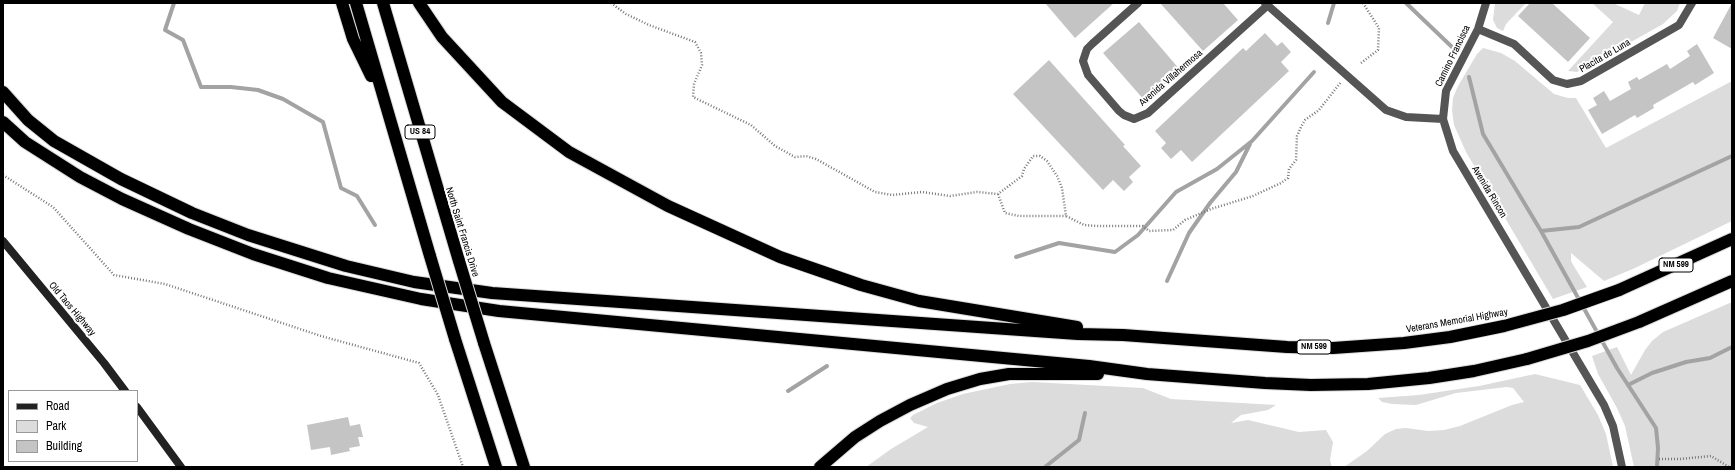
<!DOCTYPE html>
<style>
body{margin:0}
#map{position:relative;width:1735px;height:470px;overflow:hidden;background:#fff;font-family:"Archivo Narrow",sans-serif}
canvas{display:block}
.frame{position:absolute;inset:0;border:4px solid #000;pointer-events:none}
.legend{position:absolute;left:8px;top:390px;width:130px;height:72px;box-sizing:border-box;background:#fff;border:1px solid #999;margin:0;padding:5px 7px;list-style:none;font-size:12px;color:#000}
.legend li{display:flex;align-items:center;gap:8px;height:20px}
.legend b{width:20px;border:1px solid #999}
</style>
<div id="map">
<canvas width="1735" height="470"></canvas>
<div class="frame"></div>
<ul class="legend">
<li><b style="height:5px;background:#222"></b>Road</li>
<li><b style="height:11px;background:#dcdcdc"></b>Park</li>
<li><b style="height:11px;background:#c4c4c4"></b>Building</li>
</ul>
</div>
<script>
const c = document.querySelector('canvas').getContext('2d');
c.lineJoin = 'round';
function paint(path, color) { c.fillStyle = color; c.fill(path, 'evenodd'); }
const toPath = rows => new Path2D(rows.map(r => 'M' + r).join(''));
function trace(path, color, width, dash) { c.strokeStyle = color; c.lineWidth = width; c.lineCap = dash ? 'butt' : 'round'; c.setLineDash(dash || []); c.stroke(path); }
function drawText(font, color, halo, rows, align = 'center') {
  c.font = font + ' "Archivo Narrow",sans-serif'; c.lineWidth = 4; c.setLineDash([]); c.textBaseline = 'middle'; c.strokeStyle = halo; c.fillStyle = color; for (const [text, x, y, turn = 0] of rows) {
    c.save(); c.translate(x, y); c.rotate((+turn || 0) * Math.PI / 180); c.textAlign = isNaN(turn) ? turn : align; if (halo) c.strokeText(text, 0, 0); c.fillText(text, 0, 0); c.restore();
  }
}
paint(toPath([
 [1495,3,1526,3,1506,24,1503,31,1497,28,1493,20],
 [1592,3,1613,3,1639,15,1645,3,1680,3,1677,11,1663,24,1583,69,1577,72,1568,71,1613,22],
 [1483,48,1501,53,1515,61,1554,94,1568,98,1576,98,1606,148,1732,81,1732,221,1635,268,1604,281,1571,253,1571,261,1575,268,1587,287,1553,299,1466,152,1454,125,1452,110,1453,98,1458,86,1477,54],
 [1732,302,1732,467,1634,467,1625,426,1617,408,1598,374,1592,356,1617,347,1631,375,1645,350,1652,341,1663,332],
 [1535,374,1580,385,1598,415,1606,434,1613,467,1344,467,1367,451,1385,434,1396,429,1406,428,1428,431,1444,430,1460,426,1512,405,1524,402,1513,388,1507,387,1456,393,1416,405,1392,404,1382,402,1378,398,1419,395,1479,386],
 [1032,382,1143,388,1171,399,1276,405,1268,410,1241,415,1231,423,1248,420,1299,432,1326,430,1333,442,1330,460,1332,467,866,467,891,449,928,427,914,423,910,418,913,415,937,403,963,394,1010,384]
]), '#dcdcdc');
trace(toPath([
 [174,3,165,30,183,40,201,87,231,87,258,90,283,99,323,122,341,188,357,196,375,225],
 [1406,3,1452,47],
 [1328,23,1334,3],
 [1469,77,1483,134,1541,231,1617,368,1656,428,1658,448,1657,467],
 [1541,231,1579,227,1732,156],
 [1016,257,1059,243,1115,252,1138,235,1176,192,1217,169,1252,141,1314,72],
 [1167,281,1189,233,1210,203,1236,172,1250,144],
 [1628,385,1652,373,1686,362,1710,358,1732,347],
 [788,391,827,366],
 [1045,467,1079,440,1085,413]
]), '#a3a3a3', 4);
paint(toPath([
 [1045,3,1114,3,1075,38],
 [1160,3,1223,3,1238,20,1203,51],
 [1530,3,1552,3,1590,38,1568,62,1518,16],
 [1732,3,1732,49,1713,38],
 [1139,22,1181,71,1145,101,1103,53],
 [1265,33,1277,46,1282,42,1291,52,1281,62,1289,71,1192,162,1181,150,1171,159,1161,148,1166,143,1155,131,1243,48,1246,51],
 [1697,44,1714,73,1695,85,1693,82,1653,105,1654,108,1637,118,1635,115,1602,134,1588,110,1597,105,1593,98,1604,91,1610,101,1631,89,1628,82,1637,77,1639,80,1667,64,1670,69,1690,56,1687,51],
 [1049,60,1125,145,1123,146,1141,166,1129,177,1133,182,1124,191,1113,180,1103,190,1013,94],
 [348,417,350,426,360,424,363,437,358,437,360,446,349,448,350,451,331,455,330,447,311,450,307,425]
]), '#c4c4c4');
const highway = toPath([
 [342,3,353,39,371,76],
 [356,3,430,256],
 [383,3,459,261],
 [419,3,442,37,502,102,569,152,668,206,780,257,861,285,919,301,1077,327],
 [3,92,28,120,54,141,121,179,192,213,248,235,346,266,414,282,492,293,1078,334,1123,335,1287,347,1333,348,1404,343,1450,337,1504,326],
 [3,122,25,142,80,177,122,199,189,229,253,254,328,278,421,299,499,311,1089,366,1147,374,1265,383,1311,385,1368,384,1429,378,1474,371,1527,359],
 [1619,290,1732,239],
 [1639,322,1732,281],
 [455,339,496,467],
 [484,343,524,467],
 [820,467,855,437,880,421,910,405,947,389,980,379,1009,374,1098,374]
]);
trace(highway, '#dbdbdb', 14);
trace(toPath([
 [611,3,626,14,649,25,695,42,701,53,702,65,694,84,693,97,751,125,775,146,795,157,806,156,816,159,875,192,892,195,922,192,950,196,977,192,998,194,1022,176,1024,169,1033,156,1040,156,1047,161,1057,176,1062,188,1066,216,1084,225,1096,226,1143,226,1149,231,1173,230,1185,220,1211,209,1253,196,1281,183,1288,178,1289,169,1296,160,1297,136,1301,127,1305,120,1319,110,1341,82],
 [1361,63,1378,50,1379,28,1363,3],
 [3,175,53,207,114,275,165,284,321,336,419,363,438,395,463,467],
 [998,194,1005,213,1019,216,1066,216],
 [1659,459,1680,459,1711,456,1729,467]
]), '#777', 2.5, [1, 2]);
trace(toPath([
 [1138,3,1092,44,1087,49,1083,61,1088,75,1119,111,1124,115,1134,119,1148,113,1268,5],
 [1265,3,1386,110,1406,117,1443,119],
 [1486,3,1478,29,1446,91,1443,119,1453,151,1604,405,1613,426,1622,467],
 [1478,29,1514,44,1553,80,1567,84,1581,81,1679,25,1692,3]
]), '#555', 8);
trace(toPath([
 [3,241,104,363,125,391],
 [137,407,181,467]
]), '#222', 8);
trace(highway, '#000', 12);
const highwayBridge = toPath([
 [430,256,455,339],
 [459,261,484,343],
 [1504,326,1563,310,1619,290],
 [1527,359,1588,341,1639,322]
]);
trace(highwayBridge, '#dbdbdb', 14, []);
trace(highwayBridge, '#000', 12);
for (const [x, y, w] of [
 [420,132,30],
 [1676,265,34],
 [1314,347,34]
]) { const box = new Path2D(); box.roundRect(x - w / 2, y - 7, w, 14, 3); c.fillStyle = '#fff'; c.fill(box); trace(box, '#000', 1); }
drawText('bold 9px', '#000', null, [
 ["US 84",420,132],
 ["NM 599",1676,265],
 ["NM 599",1314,347]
]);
drawText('10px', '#000', '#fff', [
 ["Camino Francisca",1453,56,-64],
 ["Placita de Luna",1605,56,-30],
 ["Avenida Villahermosa",1171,78,-41],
 ["Avenida Rincon",1489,192,59],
 ["North Saint Francis Drive",462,232,73],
 ["Old Taos Highway",72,309,50],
 ["Veterans Memorial Highway",1457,321,-10]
]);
</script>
